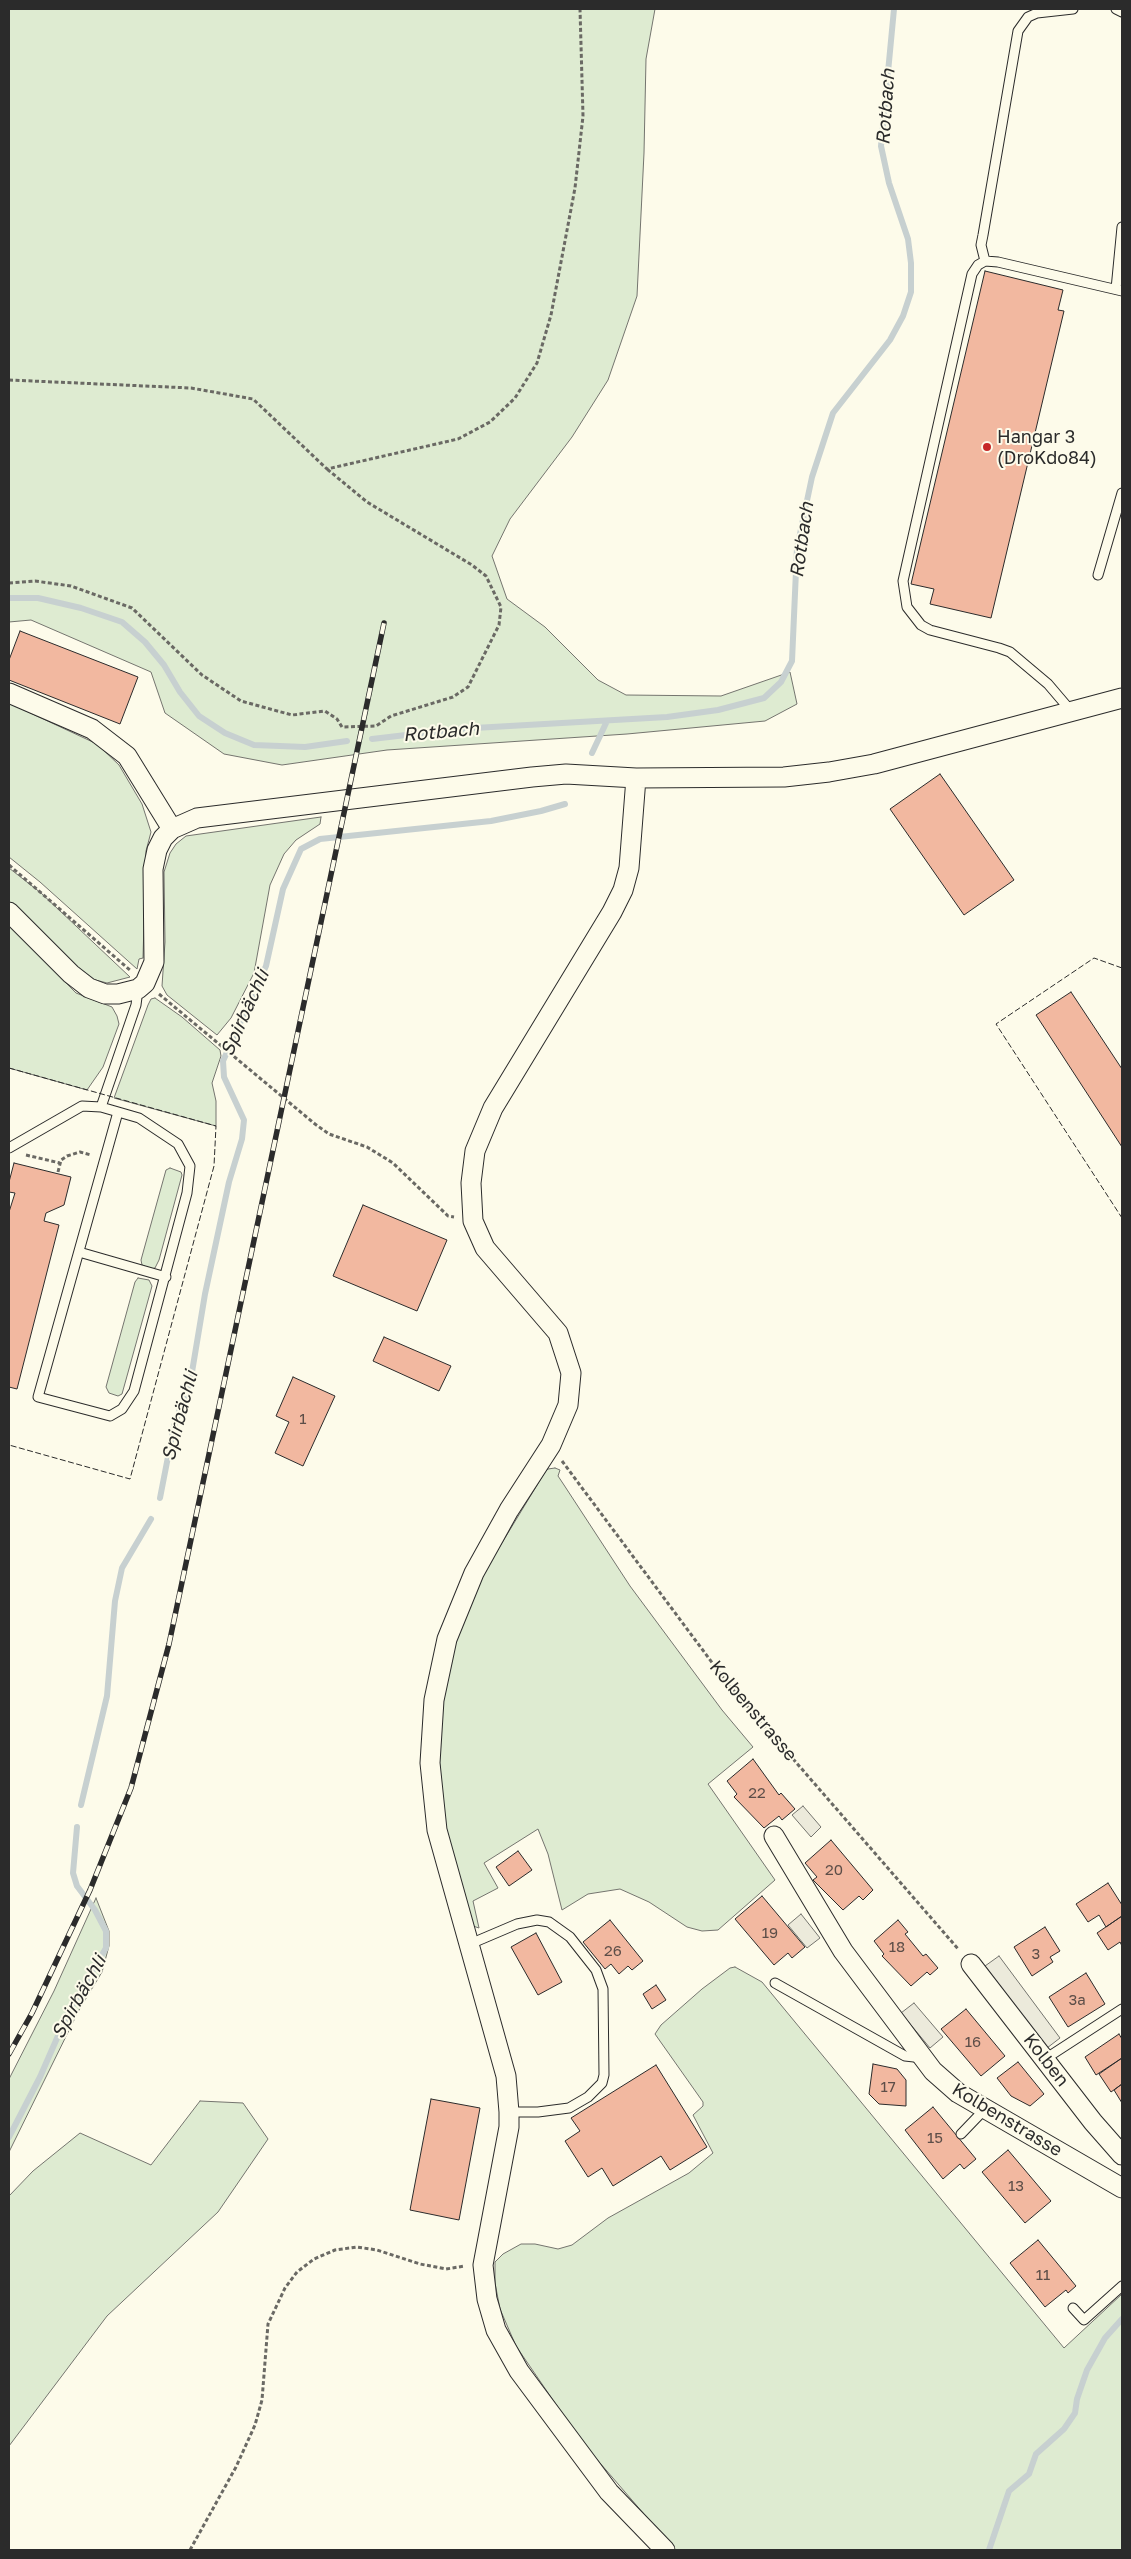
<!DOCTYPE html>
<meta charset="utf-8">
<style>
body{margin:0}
#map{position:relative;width:1131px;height:2559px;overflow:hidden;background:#fdfbea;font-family:"Golos Text",sans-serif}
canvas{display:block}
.frame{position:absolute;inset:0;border:10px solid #2b2b2b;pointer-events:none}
</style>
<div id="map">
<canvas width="1131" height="2559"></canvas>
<div class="frame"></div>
</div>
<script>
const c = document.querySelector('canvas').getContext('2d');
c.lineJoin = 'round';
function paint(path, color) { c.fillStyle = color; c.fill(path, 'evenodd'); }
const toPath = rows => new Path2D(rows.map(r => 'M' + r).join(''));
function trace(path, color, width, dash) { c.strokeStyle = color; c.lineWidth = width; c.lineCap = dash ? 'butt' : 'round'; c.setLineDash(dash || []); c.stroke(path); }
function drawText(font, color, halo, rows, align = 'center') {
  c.font = font + ' "Golos Text",sans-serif'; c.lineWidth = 4; c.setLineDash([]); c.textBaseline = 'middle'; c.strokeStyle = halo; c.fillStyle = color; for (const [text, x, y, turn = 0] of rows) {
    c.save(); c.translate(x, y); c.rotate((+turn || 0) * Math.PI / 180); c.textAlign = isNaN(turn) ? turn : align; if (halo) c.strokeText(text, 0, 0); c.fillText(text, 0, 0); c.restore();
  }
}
const green = toPath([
 [9,9,655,9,646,59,644,153,637,296,608,380,572,437,510,519,492,556,507,599,545,627,598,680,626,695,721,696,790,672,797,704,765,721,627,734,387,750,282,765,224,754,165,713,151,672,31,620,9,622,9,9],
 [9,703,97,744,119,765,142,804,151,832,146,851,143,958,139,959,137,969,40,882,9,857,9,703],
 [321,817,320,824,296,840,284,854,270,885,254,973,231,1018,217,1035,167,995,162,986,165,942,164,872,170,853,176,844,186,836,321,817],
 [9,868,41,893,130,977,107,983,92,979,72,964,9,901,9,868],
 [9,925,76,993,112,1007,117,1016,119,1024,103,1067,87,1090,9,1068,9,925],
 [155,998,182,1017,220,1050,221,1056,212,1083,216,1101,216,1126,114,1098,148,1005,151,999,155,998],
 [170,1168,181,1172,182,1175,159,1260,155,1268,151,1269,142,1265,141,1260,166,1170,170,1168],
 [138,1278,149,1280,152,1286,122,1394,118,1396,109,1393,106,1387,135,1282,138,1278],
 [555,1468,560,1470,558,1476,564,1485,630,1586,722,1710,753,1747,708,1784,775,1880,718,1930,702,1931,687,1927,649,1902,620,1889,588,1894,562,1910,548,1854,538,1829,484,1863,498,1888,473,1901,479,1928,473,1926,453,1860,444,1818,439,1756,441,1714,447,1677,458,1633,483,1574,545,1472,548,1469,555,1468],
 [96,1898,109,1931,109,1946,102,1972,79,2010,9,2152,9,2079,54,1991,96,1898],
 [735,1967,762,1982,1064,2348,1122,2294,1122,2550,675,2550,581,2441,516,2346,500,2309,495,2283,495,2262,503,2254,521,2244,535,2244,558,2249,572,2245,608,2218,689,2173,713,2153,693,2115,703,2106,703,2102,655,2034,661,2025,702,1989,730,1968,735,1967],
 [200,2101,243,2103,268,2139,218,2212,107,2316,9,2446,9,2196,33,2171,80,2133,151,2165,200,2101]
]);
paint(green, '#deebd1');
trace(green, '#74746e', 1);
const parking = toPath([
 [803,1806,821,1827,811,1837,792,1815,803,1806],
 [801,1914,820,1938,807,1948,788,1925,801,1914],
 [999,1956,1060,2038,1047,2048,985,1966,999,1956],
 [914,2003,943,2037,930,2048,901,2013,914,2003]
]);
paint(parking, '#eceadb');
trace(parking, '#74746e', 1);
trace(toPath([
 [9,598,38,598,81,608,122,622,145,642,164,665,180,692,199,716,225,733,254,745,305,747,347,741],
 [372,739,457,729,667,717,718,710,764,698,781,682,792,661,797,548,812,477,833,413,890,340,903,316,911,292,911,263,908,239,889,183,881,146,894,9],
 [592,753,607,721],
 [160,1498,174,1426,191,1378,205,1294,229,1182,242,1139,244,1120,224,1077,223,1061,266,966,283,889,301,849,320,839,491,821,541,811,565,804],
 [81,1805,107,1696,115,1601,122,1568,151,1519],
 [9,2137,40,2077,68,2013,106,1948,106,1931,95,1910,77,1886,73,1873,77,1827],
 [989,2550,1009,2491,1029,2474,1036,2454,1064,2429,1075,2413,1077,2399,1087,2370,1105,2338,1122,2319]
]), '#c7d0d0', 6);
const building = toPath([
 [985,271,1063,290,1058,310,1064,311,991,618,930,604,934,589,911,584,985,271],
 [20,631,138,677,120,724,9,680,9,660,20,631],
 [940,774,1014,880,964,915,890,809,940,774],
 [1071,992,1122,1069,1122,1147,1036,1015,1071,992],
 [14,1163,71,1177,64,1205,46,1213,44,1221,59,1225,17,1389,9,1387,9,1212,15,1193,9,1192,9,1182,14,1163],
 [363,1205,447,1240,417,1311,333,1276,363,1205],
 [384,1337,451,1366,439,1391,373,1361,384,1337],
 [293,1377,335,1396,303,1466,275,1453,289,1422,276,1416,293,1377],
 [753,1759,779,1795,781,1793,795,1809,782,1820,779,1816,764,1828,734,1797,737,1794,727,1781,753,1759],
 [831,1840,873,1890,863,1900,859,1896,843,1910,813,1880,817,1877,805,1863,831,1840],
 [518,1851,532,1870,509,1886,496,1867,518,1851],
 [1108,1883,1122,1905,1122,1916,1106,1927,1099,1915,1088,1922,1076,1904,1108,1883],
 [762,1896,805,1947,792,1958,788,1953,774,1965,735,1919,762,1896],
 [1122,1916,1122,1946,1120,1942,1108,1950,1097,1933,1122,1916],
 [610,1920,643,1961,632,1970,628,1966,619,1974,611,1964,605,1969,583,1942,610,1920],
 [898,1920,908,1932,905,1934,923,1956,926,1954,938,1968,930,1975,927,1972,911,1986,882,1956,884,1954,874,1941,898,1920],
 [1045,1927,1060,1951,1050,1957,1053,1962,1032,1976,1014,1947,1045,1927],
 [536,1933,562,1982,538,1995,511,1947,536,1933],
 [1086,1973,1105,2004,1068,2027,1049,1997,1086,1973],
 [656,1985,666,2000,652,2009,643,1994,656,1985],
 [966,2009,1005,2056,981,2076,941,2029,966,2009],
 [1119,2034,1122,2039,1122,2058,1096,2075,1085,2057,1119,2034],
 [1122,2058,1122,2084,1111,2092,1099,2074,1122,2058],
 [1018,2062,1044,2094,1030,2106,1011,2096,997,2078,1018,2062],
 [873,2064,897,2069,906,2080,906,2106,879,2104,869,2094,873,2064],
 [656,2065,707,2147,670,2170,661,2156,613,2186,602,2168,588,2177,565,2141,580,2131,571,2118,656,2065],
 [1122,2084,1122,2103,1114,2090,1122,2084],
 [431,2099,480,2108,459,2220,410,2210,431,2099],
 [933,2107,976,2159,964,2169,960,2164,943,2179,905,2130,933,2107],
 [1008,2150,1051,2201,1025,2223,982,2172,1008,2150],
 [1038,2240,1076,2286,1068,2293,1066,2290,1045,2307,1010,2263,1038,2240]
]);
paint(building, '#f2b8a0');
trace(building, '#2b2b2b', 1);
const lane = toPath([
 [1116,9,1122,12],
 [985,261,981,245,983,235,1018,31,1028,17,1037,13,1073,9],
 [1116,289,1122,227],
 [1098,575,1122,493],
 [1071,711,1048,684,1010,652,999,648,930,630,921,625,907,607,903,581,972,274,978,265,985,261,998,262,1122,291],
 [101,1107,139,1118,178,1144,190,1166,187,1193,134,1391,122,1409,110,1416,38,1397,118,1112],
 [9,1148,82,1106,101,1107,136,1005,138,989],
 [79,1252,166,1277],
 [470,1944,517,1924,537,1920,549,1922,570,1937,596,1970,603,1989,604,2075,602,2083,588,2097,569,2108,538,2112,509,2112],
 [775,1983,905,2056,914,2057,920,2054],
 [1045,2059,1122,2009],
 [961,2134,985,2109],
 [1073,2308,1084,2320,1122,2286]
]);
const street = toPath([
 [9,693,92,729,127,756,172,829,197,818,532,777,566,774,636,778],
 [9,912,71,974,89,988,105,994,118,994,138,989,145,983,154,962,153,869,157,850,163,838,172,829],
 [774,1836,843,1951,933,2071,958,2093,1122,2188],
 [971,1964,1093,2122,1122,2155],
 [665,2550,609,2492,519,2371,496,2330,487,2299,483,2265,509,2127,509,2112,506,2076,437,1830,430,1763,434,1700,447,1639,474,1573,509,1510,551,1445,568,1405,571,1373,558,1333,485,1248,473,1221,471,1183,475,1151,493,1108,612,912,623,890,629,868,636,778,784,777,829,772,874,764,1122,698]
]);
trace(lane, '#2b2b2b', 11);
trace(street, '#2b2b2b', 21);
trace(toPath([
 [9,380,191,388,253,399,327,469,458,439,490,422,515,398,537,363,551,315,575,188,583,116,580,9],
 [9,583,35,581,71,586,132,608,202,675,241,701,292,715,325,711,337,719,342,727,376,726,391,716,453,697,468,687,499,625,501,607,486,576,472,565,367,502,327,469],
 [9,865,131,971],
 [159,994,315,1124,329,1134,367,1147,393,1163,448,1216,454,1217],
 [26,1155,60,1163],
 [58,1172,61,1160,67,1156,80,1152,91,1155],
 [562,1461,728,1684,959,1950],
 [190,2550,236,2467,255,2425,262,2400,268,2324,285,2288,297,2272,314,2259,335,2250,357,2247,377,2250,420,2264,446,2269,465,2266]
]), '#6a6964', 3, [4, 2.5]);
trace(lane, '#fdfbea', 9);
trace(street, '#fdfbea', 19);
const rail = toPath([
 [9,2054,32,2013,90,1890,131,1788,169,1644,384,623]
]);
trace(rail, '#2b2b2b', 5.5);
trace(rail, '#fdfbea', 4, [11]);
trace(toPath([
 [1122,968,1094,958,996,1024,1122,1218],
 [9,1068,216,1126,214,1166,130,1479,9,1445]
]), '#2b2b2b', 1, [6, 2.5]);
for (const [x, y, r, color] of [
 [987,447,5,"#c62828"]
]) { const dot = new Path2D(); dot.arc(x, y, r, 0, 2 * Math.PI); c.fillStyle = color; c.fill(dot); trace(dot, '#fdfbea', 2); }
drawText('15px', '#5d4e48', null, [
 ["1",303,1419],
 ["22",757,1793],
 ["20",834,1870],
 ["19",770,1933],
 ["18",897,1947],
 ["26",613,1951],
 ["3",1036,1954],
 ["3a",1077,2000],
 ["16",973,2042],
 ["17",888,2087],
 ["15",935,2138],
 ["13",1016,2186],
 ["11",1043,2275]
]);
drawText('18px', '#2b2b2b', '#fdfbea', [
 ["Hangar 3",997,437],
 ["(DroKdo84)",997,458]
], 'left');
drawText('18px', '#2b2b2b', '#fdfbea', [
 ["Kolbenstrasse",753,1711,50],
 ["Kolben",1046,2060,52],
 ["Kolbenstrasse",1007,2120,31]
]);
drawText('italic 19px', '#2b2b2b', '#fdfbea', [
 ["Rotbach",886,107,-86],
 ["Rotbach",802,540,-82],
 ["Rotbach",441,732,-5],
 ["Spirbächli",245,1013,-66],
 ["Spirbächli",180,1416,-75],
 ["Spirbächli",79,1997,-61]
]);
</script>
